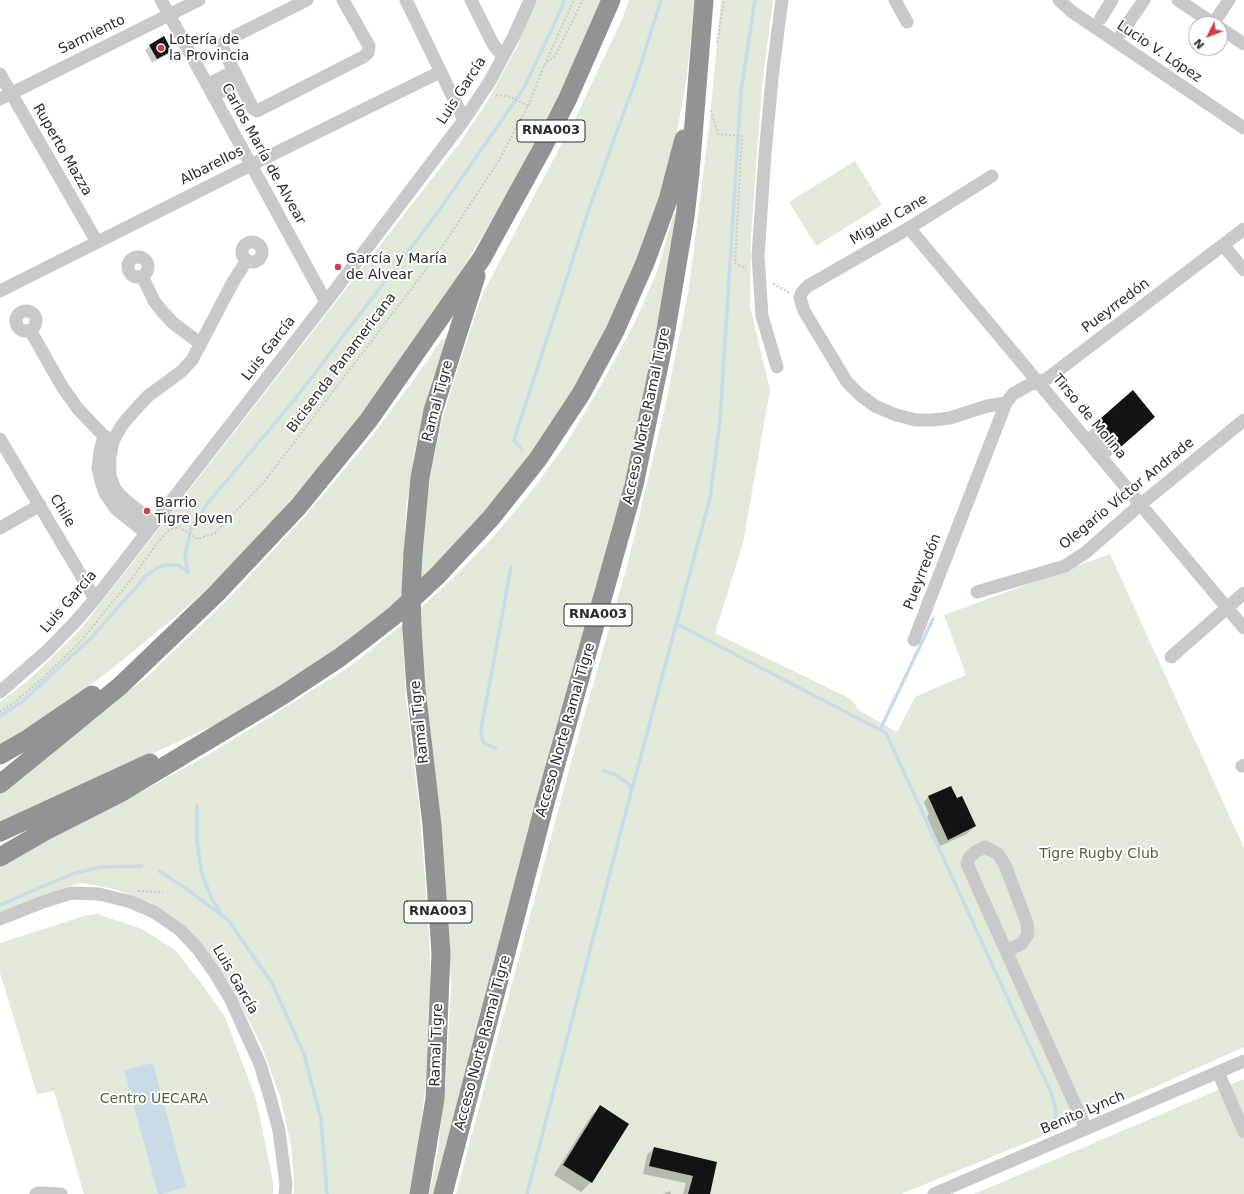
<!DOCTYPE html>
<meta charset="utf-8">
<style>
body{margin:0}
#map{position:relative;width:1244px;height:1194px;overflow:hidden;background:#fff;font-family:"DejaVu Sans",sans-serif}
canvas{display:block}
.north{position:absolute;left:1188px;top:16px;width:40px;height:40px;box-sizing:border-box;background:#fff;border:1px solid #ababab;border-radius:50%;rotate:228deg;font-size:11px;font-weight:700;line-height:16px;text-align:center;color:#2c2c2c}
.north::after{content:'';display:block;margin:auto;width:14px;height:18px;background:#d63c48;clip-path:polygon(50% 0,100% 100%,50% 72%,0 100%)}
</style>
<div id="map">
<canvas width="1244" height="1194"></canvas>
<div class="north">N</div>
</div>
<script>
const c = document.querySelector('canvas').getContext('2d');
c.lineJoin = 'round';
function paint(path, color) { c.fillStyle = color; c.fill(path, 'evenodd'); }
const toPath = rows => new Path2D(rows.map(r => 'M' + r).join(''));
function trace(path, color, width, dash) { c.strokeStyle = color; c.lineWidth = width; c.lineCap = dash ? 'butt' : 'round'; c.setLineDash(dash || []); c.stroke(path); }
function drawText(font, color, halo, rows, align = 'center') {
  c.font = font + ' "DejaVu Sans",sans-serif'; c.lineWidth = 4; c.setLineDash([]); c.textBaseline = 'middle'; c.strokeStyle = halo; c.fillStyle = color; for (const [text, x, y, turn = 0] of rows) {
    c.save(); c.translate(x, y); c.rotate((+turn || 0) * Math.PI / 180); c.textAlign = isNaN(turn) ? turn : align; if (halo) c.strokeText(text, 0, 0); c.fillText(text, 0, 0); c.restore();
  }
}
paint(toPath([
 [535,0,601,0,574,65,508,193,464,267,402,361,346,436,239,559,193,602,113,668,36,725,0,749,0,702,30,679,80,630,459,144,487,102,518,45],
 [629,0,695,0,686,83,674,147,658,208,640,259,584,375,499,500,401,603,326,660,221,722,0,824,0,793,149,675,231,596,306,515,369,440,415,378,442,339,447,338,432,380,415,450,406,510,404,558,421,551,430,479,442,419,464,349,483,293,526,211,576,117,623,17],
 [721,0,773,0,762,85,751,237,750,306,770,390,743,543,715,633,851,699,860,711,897,732,915,697,966,675,944,615,1110,554,1244,848,1244,1047,1072,1124,901,1194,456,1194,571,762,627,566,664,412,689,288,709,128],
 [855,161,882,205,816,246,789,202],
 [674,213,677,214,648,383,613,543,436,1194,429,1194,437,1157,446,1079,451,984,446,887,423,671,419,624,403,638,406,697,420,815,427,904,430,956,430,1008,426,1080,418,1153,409,1194,294,1194,294,1178,291,1145,280,1096,261,1045,234,991,206,948,182,924,151,903,114,889,82,883,67,887,0,913,0,864,143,791,208,755,273,715,349,667,398,628,451,580,494,536,534,488,569,439,602,383,633,326,657,272],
 [97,914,142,929,175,950,201,983,225,1017,256,1099,273,1181,273,1194,84,1194,54,1091,37,1094,0,973,0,943,84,916],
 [1244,1079,1244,1194,974,1194]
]), '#e2e9da');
paint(toPath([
 [153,1063,186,1187,161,1194,158,1194,124,1070]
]), '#c8dbe7');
paint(toPath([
 [150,46,171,50,167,55,152,63,145,50],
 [1132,392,1147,424,1108,458,1087,433],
 [951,787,956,799,975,826,967,834,940,846,927,817,929,814,924,802,928,797],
 [600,1107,591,1182,581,1192,554,1175,591,1116],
 [654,1148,716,1163,709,1194,683,1194,686,1183,643,1174,647,1155],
 [670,1191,671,1194,663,1194]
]), '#0003');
trace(toPath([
 [522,450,514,440,590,206,637,76,661,0],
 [188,572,185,556,191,528,208,503,295,399,438,212,524,88,562,7,564,0],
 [677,624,886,733,1052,1095,1056,1112,1054,1126],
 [0,716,23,701,91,638,146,576,159,567,165,565,178,565,188,572],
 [880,730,933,619],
 [496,749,483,742,481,730,511,567],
 [603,771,614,774,629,784,632,790],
 [197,805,197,843,202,874,212,899,221,913],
 [159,871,188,890,228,920,272,983,304,1054,321,1119,327,1194],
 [0,905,72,874,100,867,142,866],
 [527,1194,620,834,710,498,720,420,741,92,755,0]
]), '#c8dbe7', 3.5);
paint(toPath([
 [164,36,172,51,157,59,149,45],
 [1133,390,1155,417,1116,451,1093,425],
 [951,786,957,798,962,796,976,826,948,840,928,796],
 [600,1105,629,1124,592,1183,563,1165],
 [654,1147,717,1162,710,1194,688,1194,693,1176,649,1166]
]), '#131313');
trace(toPath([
 [717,43,724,0],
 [544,65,555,56,583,0],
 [496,95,511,97,528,106],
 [711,110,718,134,742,136,735,263,746,269],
 [773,284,790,293],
 [0,712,15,702,42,679,80,642,130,581,158,542,169,530,179,527,198,539,215,533,264,482,434,259,498,162,528,106,544,66,574,0],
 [138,891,163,892]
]), '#c9c9c9', 2, [2, 2]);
trace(toPath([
 [161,0,326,302],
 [307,0,225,41,223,44,223,49,253,109,257,111,363,57,368,53,369,46,343,0],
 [406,0,464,120],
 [471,0,493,44,503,57],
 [895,0,907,22],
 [1059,0,1071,11,1244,128],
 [1178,0,1214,24],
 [1101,18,1112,0],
 [1213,24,1229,0],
 [1220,28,1244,44],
 [1122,32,1144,0],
 [0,74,97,242],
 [207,85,234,71],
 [213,96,239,83],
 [0,99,199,0],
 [992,176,909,228,808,286,802,292,800,298,804,311,847,382,860,395,875,406,896,415,916,420,933,420,950,418,987,406,1006,403],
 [909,228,1244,628],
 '242 252a10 10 0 1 1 20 0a10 10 0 1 1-20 0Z',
 [1223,245,1244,270],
 '128 267a10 10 0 1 1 20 0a10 10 0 1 1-20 0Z',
 [142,276,154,301,162,311,173,323,201,344],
 [0,291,251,165,440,72],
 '16 321a10 10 0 1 1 20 0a10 10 0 1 1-20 0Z',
 [30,330,63,388,78,409,104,436,113,441],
 [777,367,762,316,758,256,765,154,773,69,782,0],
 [104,436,100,451,98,468,101,481,105,493,116,509,146,533],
 [0,439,95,599],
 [154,523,124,499,115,489,110,476,110,457,113,441,122,425,134,411,148,396,182,371,192,360,233,282,247,260],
 [0,528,40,505],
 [977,592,1065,566,1085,553,1141,504,1244,420],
 [914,640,1006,403,1013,394,1027,386,1048,378,1244,229],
 [1171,657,1244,593],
 [0,692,47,651,77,620,95,599,326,302,464,120,490,81,514,36,530,0],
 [1242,766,1244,765],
 [0,919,43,902,71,893,99,894,131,902,154,912,180,930,198,949,215,973,231,1000,260,1064,270,1097,279,1131,286,1185,285,1194],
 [1006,951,1021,944,1025,939,1028,934,1027,923,1005,865,998,854,985,847,975,852,969,858,967,864,1086,1129],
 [1218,1072,1244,1132],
 [36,1194,38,1193,61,1194],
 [934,1194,1244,1061]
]), '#c9c9c9', 13);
trace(toPath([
 [413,553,420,478,433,411,476,276],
 [412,629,416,689,432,825,441,953,435,1099,419,1194],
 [0,755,26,740,92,695],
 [0,784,59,736,120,686,216,594,298,507,368,421,482,258,543,147,568,98,611,0],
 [0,832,150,763],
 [0,857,45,831,120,793,283,695,339,658,363,640,395,615,437,576,491,518,538,459,581,394,615,331,645,263,668,200,684,139],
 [443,1194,545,803,634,485,665,336,685,217,690,173,704,0]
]), '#939393', 19);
trace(toPath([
 [412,629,411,593,413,553]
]), '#939393', 19);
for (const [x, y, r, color] of [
 [161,48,4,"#d63c48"],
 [338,267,4,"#d63c48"],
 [147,511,4,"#d63c48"]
]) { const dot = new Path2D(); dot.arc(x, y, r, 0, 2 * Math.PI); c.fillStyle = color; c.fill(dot); trace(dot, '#fff', 1.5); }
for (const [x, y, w] of [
 [551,131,68],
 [598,615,68],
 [438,912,68]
]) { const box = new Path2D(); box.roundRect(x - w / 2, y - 11, w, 22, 3); c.fillStyle = '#fff'; c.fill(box); trace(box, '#2c2c2c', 1); }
drawText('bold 13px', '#2c2c2c', null, [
 ["RNA003",551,131],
 ["RNA003",598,615],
 ["RNA003",438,912]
]);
drawText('14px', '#2c2c2c', '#fff', [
 ["Sarmiento",92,35,-26],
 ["Lucio V. López",1159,52,34],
 ["Luis García",462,91,-57],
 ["Ruperto Mazza",62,150,60],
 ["Carlos María de Alvear",263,154,61],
 ["Albarellos",212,166,-27],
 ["Miguel Cane",889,220,-30],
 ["Pueyrredón",1116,306,-37],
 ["Luis García",269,349,-52],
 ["Bicisenda Panamericana",342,363,-53],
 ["Ramal Tigre",438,401,-75],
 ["Acceso Norte Ramal Tigre",647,416,-78],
 ["Tirso de Molina",1089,417,50],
 ["Olegario Víctor Andrade",1127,494,-39],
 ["Chile",62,511,59],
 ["Pueyrredón",923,572,-69],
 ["Luis García",69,602,-49],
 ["Ramal Tigre",420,722,-96],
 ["Acceso Norte Ramal Tigre",566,730,-74],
 ["Luis García",235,980,60],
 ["Acceso Norte Ramal Tigre",483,1043,-75],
 ["Ramal Tigre",437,1045,-88],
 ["Benito Lynch",1083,1113,-23]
]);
drawText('14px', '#2c2c2c', '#fff', [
 ["Lotería de",169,40],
 ["la Provincia",169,56],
 ["García y María",346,259],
 ["de Alvear",346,275],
 ["Barrio",155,503],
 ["Tigre Joven",155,519]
], 'left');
drawText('14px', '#50633e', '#fff', [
 ["Tigre Rugby Club",1099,854],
 ["Centro UECARA",154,1099]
]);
</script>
